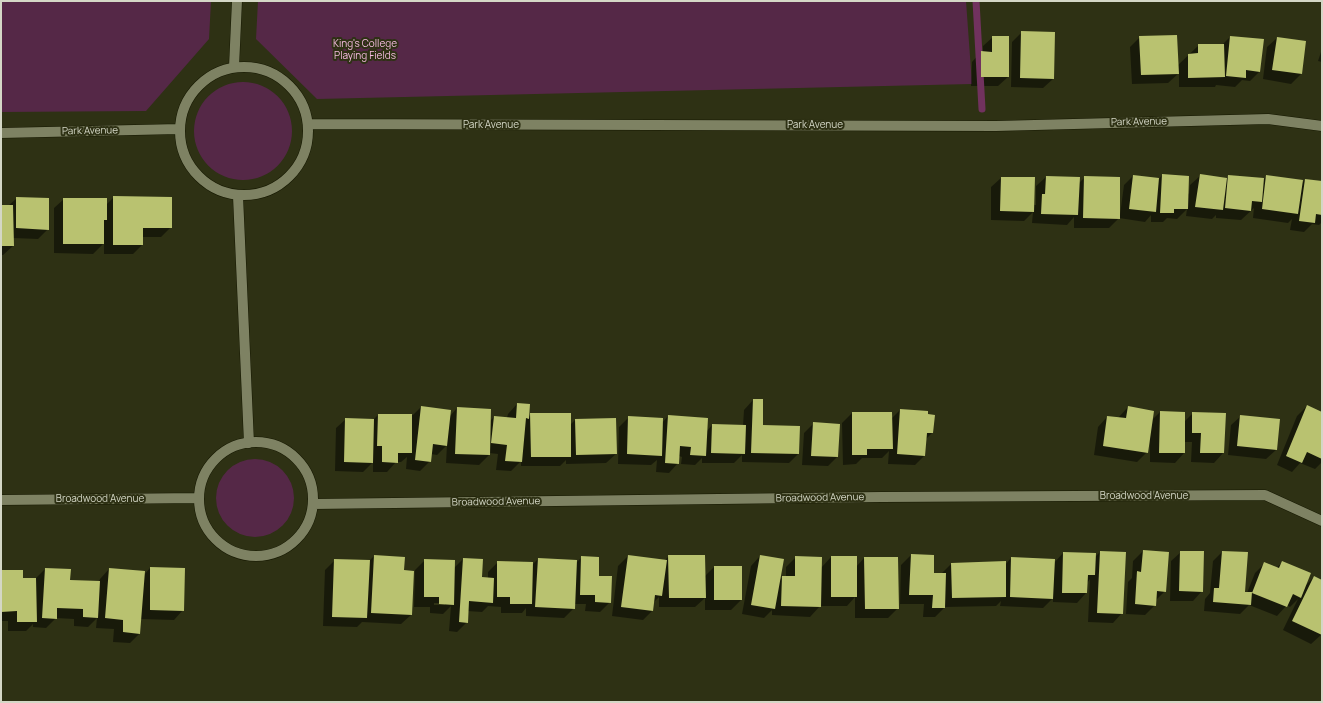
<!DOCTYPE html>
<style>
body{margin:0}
#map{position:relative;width:1323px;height:703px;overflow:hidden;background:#2e3114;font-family:Manrope,sans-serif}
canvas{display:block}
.frame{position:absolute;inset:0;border:2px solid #d4d7c6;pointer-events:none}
</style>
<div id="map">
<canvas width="1323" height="703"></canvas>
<div class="frame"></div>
</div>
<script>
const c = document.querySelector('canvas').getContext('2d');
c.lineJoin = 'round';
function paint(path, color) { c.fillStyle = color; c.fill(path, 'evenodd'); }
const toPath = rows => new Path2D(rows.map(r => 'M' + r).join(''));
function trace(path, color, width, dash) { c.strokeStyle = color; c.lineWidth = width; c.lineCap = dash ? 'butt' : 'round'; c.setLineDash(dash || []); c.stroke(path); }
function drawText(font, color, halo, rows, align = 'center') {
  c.font = font + ' Manrope,sans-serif'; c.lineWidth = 4; c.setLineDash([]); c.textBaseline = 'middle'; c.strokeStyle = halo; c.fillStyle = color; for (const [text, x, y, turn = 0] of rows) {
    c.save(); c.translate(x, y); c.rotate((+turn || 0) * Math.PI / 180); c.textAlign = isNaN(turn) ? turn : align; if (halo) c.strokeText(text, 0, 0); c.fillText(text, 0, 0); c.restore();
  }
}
paint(toPath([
 [1,1,211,1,209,39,146,111,1,112],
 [258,1,966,1,972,84,317,99,256,39],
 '194 131a49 49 0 1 1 98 0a49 49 0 1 1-98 0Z',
 '216 498a39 39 0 1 1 78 0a39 39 0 1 1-78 0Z'
]), '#552847');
paint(toPath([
 [1022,32,1053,79,1043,88,1011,87,1012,42],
 [993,37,1008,77,998,86,971,86,972,62,981,52,983,52,983,46],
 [1140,37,1177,66,1199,45,1222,45,1230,37,1260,71,1250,81,1242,80,1235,87,1216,85,1215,87,1179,87,1179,73,1168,83,1132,84,1130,47],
 [1277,38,1305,42,1301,74,1291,84,1263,79,1267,47],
 [1322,49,1322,62,1318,61],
 [1162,175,1189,194,1190,185,1200,176,1225,179,1229,176,1264,179,1267,176,1301,184,1305,180,1322,182,1322,222,1319,225,1312,224,1304,232,1290,230,1292,219,1288,223,1253,218,1254,208,1241,220,1216,218,1216,215,1212,219,1186,216,1187,209,1177,219,1167,218,1163,222,1151,222,1151,215,1145,222,1119,218,1109,228,1074,228,1074,217,1067,225,1032,223,1033,212,1024,221,991,220,991,187,1001,178,1034,205,1036,205,1036,186,1046,177,1079,183,1085,177,1119,215,1120,215,1124,185,1133,176,1159,179],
 [114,197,171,227,161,237,142,237,142,245,133,254,104,254,104,243,93,254,54,253,54,208,64,199,106,205],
 [17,198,48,229,38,239,13,238,13,246,3,255,1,255,1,206,8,206],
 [753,400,762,426,798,454,789,463,742,462,742,455,734,463,702,463,702,458,695,465,681,464,682,457,679,456,678,463,669,473,656,472,657,460,651,465,618,464,619,427,629,417,662,423,668,416,707,431,712,425,743,426,744,410],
 [517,404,528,417,531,414,570,425,575,420,616,454,606,463,566,464,566,460,560,466,521,466,521,461,511,471,496,470,498,454,489,453,489,455,479,465,446,463,447,445,437,455,431,454,430,461,420,471,406,469,407,457,401,462,396,462,387,472,373,472,373,462,363,472,335,471,336,428,346,419,373,420,378,415,413,415,421,407,450,416,457,408,490,421,494,417,507,418,508,414],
 [1307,406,1322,413,1322,462,1315,469,1300,463,1292,472,1277,465,1297,416],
 [1128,407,1151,421,1160,412,1184,413,1184,422,1193,413,1225,414,1223,453,1214,463,1191,462,1192,442,1184,442,1184,453,1175,463,1150,462,1150,438,1149,438,1147,452,1137,462,1094,455,1098,427,1107,417,1118,418],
 [900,410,927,415,932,433,926,439,924,456,915,465,888,464,889,451,882,458,862,458,856,464,843,465,842,423,852,413,891,419],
 [1241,416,1276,450,1266,459,1228,455,1231,425],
 [814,423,837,457,828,466,802,465,804,433],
 [1143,551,1165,591,1155,601,1155,605,1145,615,1126,614,1128,582,1132,578,1133,561],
 [1100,552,1122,613,1113,623,1088,622,1090,579,1087,583,1086,593,1077,603,1053,602,1053,598,1043,608,1000,606,1001,601,996,606,945,607,935,617,923,617,924,604,900,604,901,565,911,555,933,574,941,574,951,564,1005,565,1011,558,1054,563,1063,553,1095,557],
 [1181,552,1202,591,1193,601,1170,601,1171,561],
 [1222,552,1244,592,1247,593,1255,573,1264,564,1276,568,1283,562,1304,587,1314,577,1322,581,1322,632,1321,635,1311,644,1283,630,1298,599,1290,607,1287,605,1277,616,1249,605,1240,614,1204,611,1205,599,1210,593,1213,561],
 [374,556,403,571,411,615,401,624,362,622,357,627,323,626,325,570,335,560,369,561],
 [628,556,664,561,669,556,705,576,714,567,741,600,731,610,705,610,705,598,695,607,659,607,659,597,653,603,652,611,643,620,612,616,618,566],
 [760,556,779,580,783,577,786,577,786,567,796,557,821,568,831,557,856,567,864,558,898,608,888,618,855,618,855,597,847,606,820,606,810,617,772,615,772,610,764,618,742,614,751,566],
 [582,557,598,577,610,602,600,612,585,611,586,604,574,604,574,608,564,618,526,616,526,608,522,613,501,613,501,607,488,606,482,612,467,611,467,622,457,632,449,631,451,606,443,614,430,613,430,607,414,607,415,570,425,560,454,568,463,559,482,560,481,578,488,578,488,572,498,562,532,565,538,559,576,561,576,563],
 [434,603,445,603,445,605,434,605],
 [150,568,183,610,174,620,140,619,140,633,130,643,113,642,114,629,96,628,97,618,88,627,74,626,74,619,56,618,46,628,33,627,33,624,26,631,8,631,8,621,1,621,1,571,22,579,35,579,45,569,69,581,99,582,100,579,109,569,144,575]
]), '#0007');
trace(toPath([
 [976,1,982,109]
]), '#71325e', 7);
paint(toPath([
 [1021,31,1055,32,1054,79,1020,78],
 [1177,35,1179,74,1141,75,1139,36],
 [992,36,1009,36,1009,77,981,77,981,51,992,52],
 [1230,36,1264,39,1260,72,1246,70,1246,78,1226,76],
 [1277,37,1306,41,1302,74,1272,70],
 [1198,44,1224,44,1225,77,1188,78,1188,54,1198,53],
 [1162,174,1189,176,1188,209,1174,209,1174,213,1160,213],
 [1200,174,1227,178,1223,210,1195,207],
 [1133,175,1159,178,1156,212,1129,209],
 [1228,175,1264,178,1262,202,1252,201,1251,211,1225,208],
 [1266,175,1303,180,1298,214,1262,209],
 [1046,176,1080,177,1078,215,1041,214,1042,194,1045,194],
 [1084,176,1120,177,1120,219,1083,218],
 [1001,177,1035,177,1034,212,1000,211],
 [1305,179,1322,181,1322,215,1316,214,1315,223,1299,221],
 [113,196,172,197,172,228,143,228,143,245,113,245],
 [16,197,49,198,49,230,16,228],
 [63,198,107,198,107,220,104,220,104,244,63,244],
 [1,205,13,205,14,246,1,246],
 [753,399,763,399,763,425,800,426,799,454,751,453],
 [517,403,530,404,529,419,526,418,522,462,505,461,507,445,491,443,494,416,516,418],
 [1307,405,1322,412,1322,459,1307,452,1302,463,1286,456],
 [421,406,451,410,447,446,433,444,431,462,415,460],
 [1128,406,1154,411,1148,453,1103,446,1107,416,1126,418],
 [457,407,491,409,490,455,455,454],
 [900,409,928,411,928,414,935,415,933,433,927,433,925,456,897,454],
 [1160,411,1185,412,1185,453,1159,453],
 [852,412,892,412,893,449,867,449,867,455,852,455],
 [1192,412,1226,413,1224,453,1200,453,1201,433,1192,433],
 [530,413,571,413,571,457,531,457],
 [378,414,412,414,412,453,398,453,398,463,382,462,382,446,377,446],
 [668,415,708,418,706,456,690,455,691,447,680,446,679,464,665,463],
 [1240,415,1280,419,1277,450,1237,446],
 [628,416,663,418,662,456,627,454],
 [345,418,374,419,373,463,344,462],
 [616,418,617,454,576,455,575,419],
 [813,422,840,424,838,457,811,456],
 [712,424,746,425,745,454,711,453],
 [1143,550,1169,552,1166,592,1157,591,1156,606,1135,604,1137,571,1141,572],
 [1100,551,1126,552,1123,614,1097,613],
 [1180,551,1204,551,1203,592,1179,591],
 [1222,551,1248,552,1245,592,1252,592,1251,605,1213,602,1214,588,1219,588],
 [1063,552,1096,553,1095,575,1088,575,1087,593,1062,593],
 [911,554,934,555,934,573,946,573,945,608,932,608,933,595,909,595],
 [374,555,405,557,404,570,414,571,412,615,371,613],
 [628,555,667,560,662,596,655,595,653,611,621,607],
 [668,555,705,555,706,598,669,598],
 [760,555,784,559,775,609,751,605],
 [581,556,599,557,599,576,612,576,611,603,595,602,595,595,580,595],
 [795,556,822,557,821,607,781,606,782,576,795,576],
 [831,556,857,556,857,597,831,597],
 [864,557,898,557,899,609,865,609],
 [1011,557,1055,559,1053,599,1010,597],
 [463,558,483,559,482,577,494,578,493,603,469,601,468,623,459,622],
 [538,558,577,560,575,609,535,607],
 [334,559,370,560,367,618,332,617],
 [424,559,455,560,454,605,439,604,439,597,424,597],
 [497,561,533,562,532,604,510,604,510,597,497,597],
 [1006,561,1006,597,952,598,951,563],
 [1282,561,1311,573,1301,598,1293,594,1287,607,1252,593,1264,562,1279,568],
 [714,566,742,566,742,600,714,600],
 [150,567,185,568,184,611,150,610],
 [45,568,71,569,70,580,100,581,98,618,83,617,83,609,57,608,57,619,42,618],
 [109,568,145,571,140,634,123,632,123,620,105,618],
 [1,570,23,570,23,578,36,578,37,622,17,622,17,611,1,612],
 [1314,576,1322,580,1322,635,1292,621]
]), '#b9c270');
const minor = toPath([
 '180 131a64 64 0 1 1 128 0a64 64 0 1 1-128 0Z',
 [234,67,237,1],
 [308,124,996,126,1268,119,1322,126],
 [1,133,179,129],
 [238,196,249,443],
 '199 499a57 57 0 1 1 114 0a57 57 0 1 1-114 0Z',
 [1,500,199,498],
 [313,504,881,497,1265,495,1322,521]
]);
trace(minor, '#161800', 11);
trace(minor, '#7e8263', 10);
drawText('10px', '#f6bce1', '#2e3114', [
 ["King's College",365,44],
 ["Playing Fields",365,56]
]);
drawText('10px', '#d4d7c6', '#2e3114', [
 ["Park Avenue",1139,122,-1],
 ["Park Avenue",491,125],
 ["Park Avenue",815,125],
 ["Park Avenue",90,131,-1],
 ["Broadwood Avenue",1144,496],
 ["Broadwood Avenue",820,498,-1],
 ["Broadwood Avenue",100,499],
 ["Broadwood Avenue",496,502,-1]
]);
</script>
